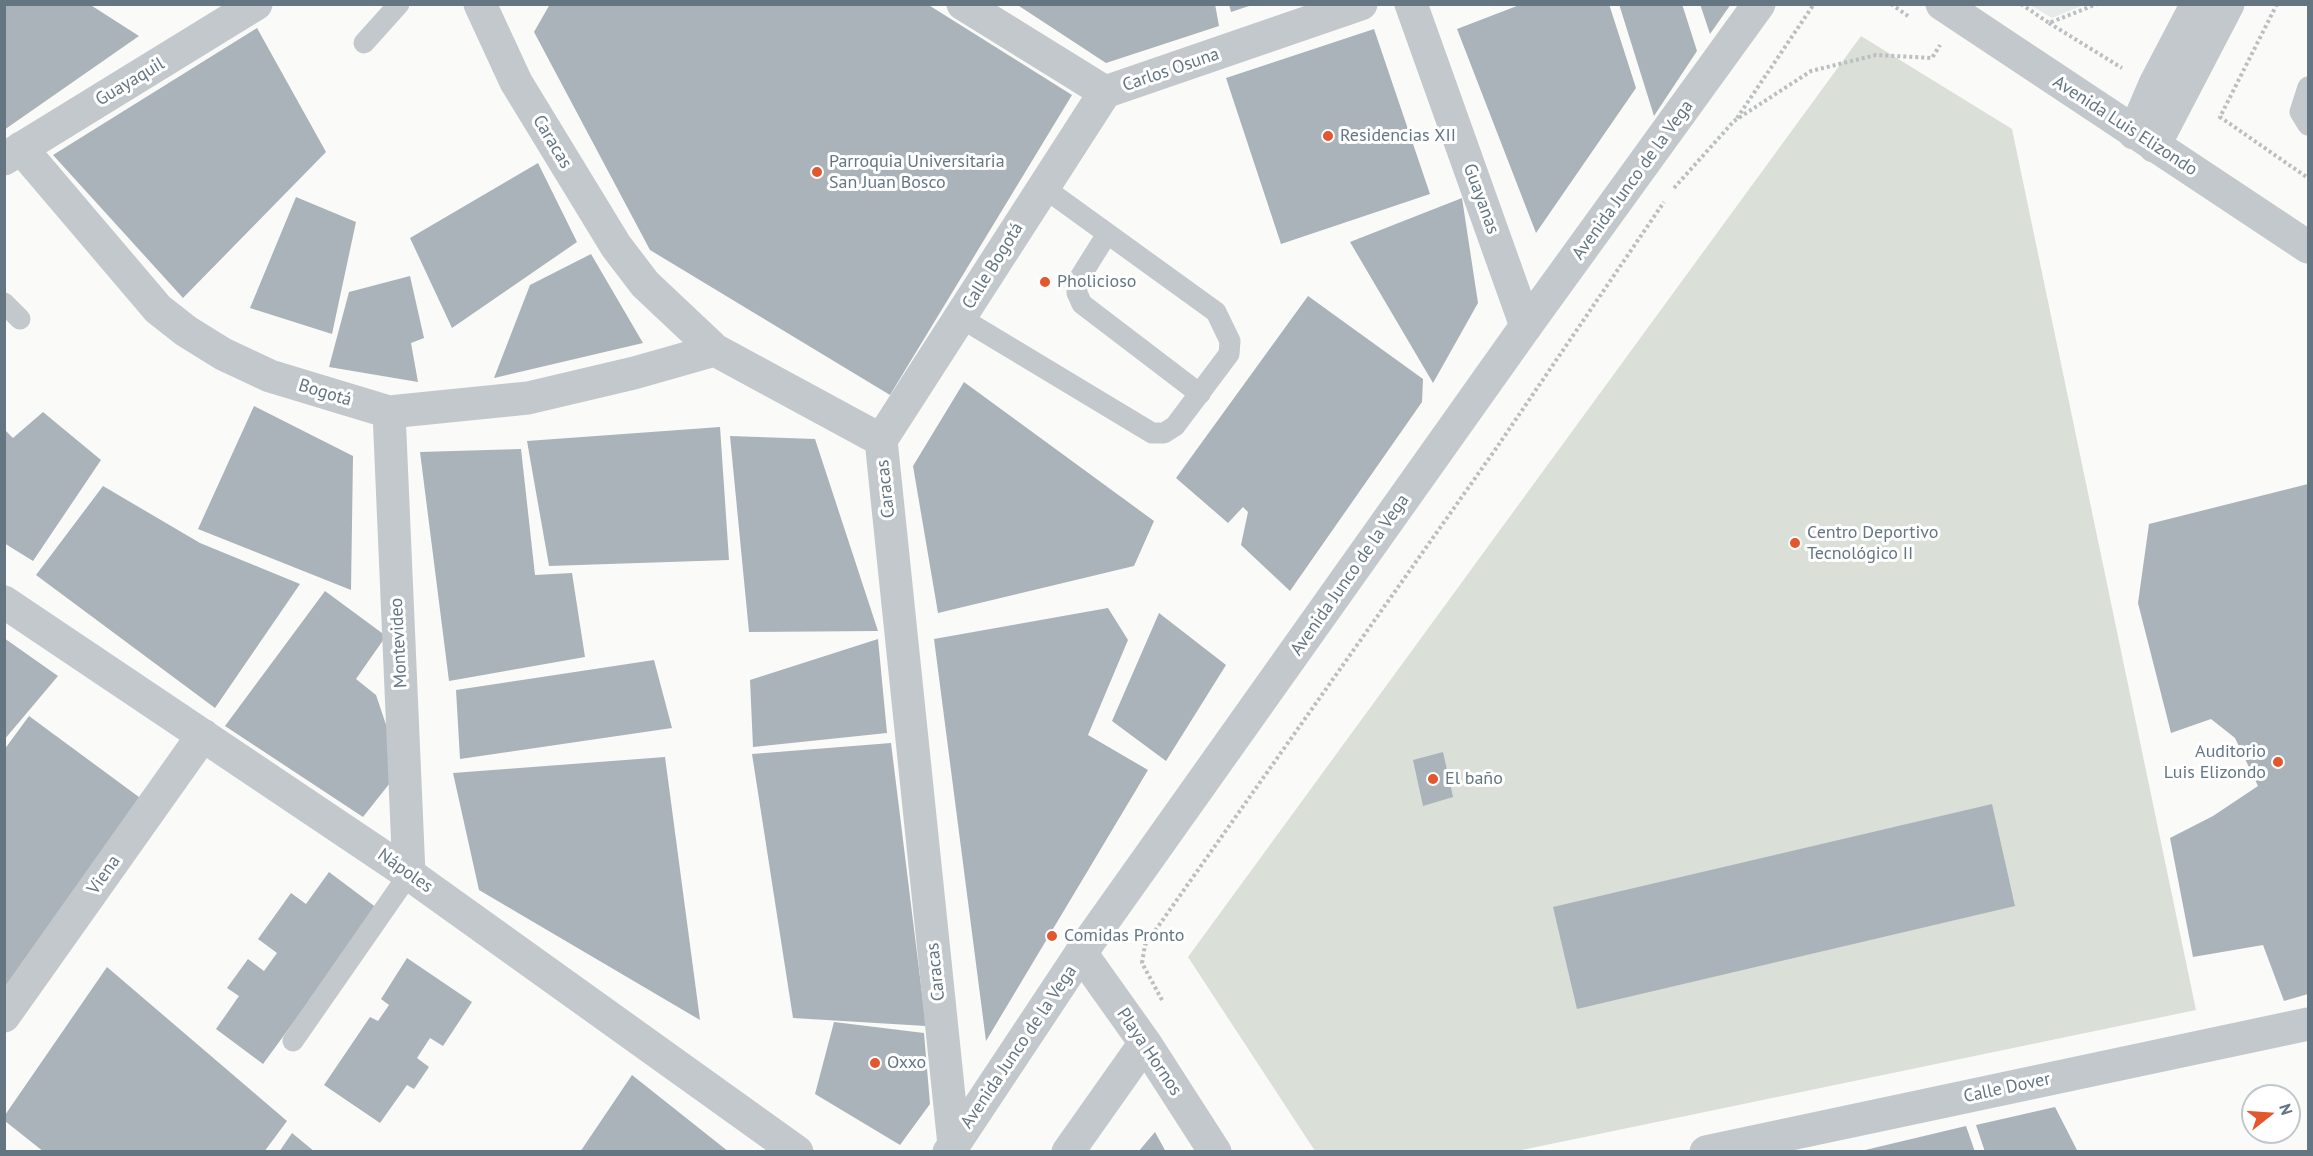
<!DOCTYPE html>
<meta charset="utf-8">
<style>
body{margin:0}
#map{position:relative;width:2313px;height:1156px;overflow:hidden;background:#fafaf8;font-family:"PT Sans",sans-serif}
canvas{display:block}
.frame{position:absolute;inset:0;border:6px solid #657683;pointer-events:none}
.north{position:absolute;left:2241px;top:1084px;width:60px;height:60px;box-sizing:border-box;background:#fff;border:2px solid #c1c8cd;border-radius:50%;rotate:73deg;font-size:16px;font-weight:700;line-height:24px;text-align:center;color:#657683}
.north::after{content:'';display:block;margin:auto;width:21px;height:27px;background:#e4572e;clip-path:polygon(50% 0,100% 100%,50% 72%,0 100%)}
</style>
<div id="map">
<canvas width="2313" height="1156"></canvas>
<div class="frame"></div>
<div class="north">N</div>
</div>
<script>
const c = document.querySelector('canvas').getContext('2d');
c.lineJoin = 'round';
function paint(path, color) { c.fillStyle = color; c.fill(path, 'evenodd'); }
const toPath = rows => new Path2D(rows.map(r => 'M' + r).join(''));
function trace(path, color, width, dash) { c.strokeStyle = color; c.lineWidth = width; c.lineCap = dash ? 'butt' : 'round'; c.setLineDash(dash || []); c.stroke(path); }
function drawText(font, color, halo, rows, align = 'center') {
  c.font = font + ' "PT Sans",sans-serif'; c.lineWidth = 6; c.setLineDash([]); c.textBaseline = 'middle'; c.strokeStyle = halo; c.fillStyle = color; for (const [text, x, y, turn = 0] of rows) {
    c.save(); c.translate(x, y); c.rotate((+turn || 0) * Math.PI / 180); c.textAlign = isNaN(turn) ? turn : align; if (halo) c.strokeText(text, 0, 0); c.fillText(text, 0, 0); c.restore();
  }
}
paint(toPath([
 [2030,5,2084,5,2052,18]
]), '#e8e9e9');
paint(toPath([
 [1861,36,2012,129,2196,1010,1517,1151,1315,1151,1188,957]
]), '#dadfd7');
paint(toPath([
 [4,4,89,4,139,36,4,130],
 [550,4,927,4,1072,95,890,395,650,250,534,32],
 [1016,4,1215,4,1219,26,1106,63],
 [1229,4,1252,4,1252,5,1231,12],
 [1522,4,1609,4,1636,88,1536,233,1457,29],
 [1619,4,1682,4,1697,51,1654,116],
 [1700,4,1731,4,1710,34],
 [257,28,326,152,183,298,53,155],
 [1374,29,1430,194,1281,244,1226,78],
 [538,163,577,242,452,328,410,238],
 [296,197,356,222,332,334,250,308],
 [1462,198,1478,303,1433,383,1350,242],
 [591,254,643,343,494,378,530,285],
 [410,276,424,338,411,343,418,382,329,367,349,292],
 [1308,296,1423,379,1422,402,1290,591,1241,545,1248,512,1243,507,1228,523,1176,478],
 [964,382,1154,521,1134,566,938,613,913,466],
 [254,406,353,456,351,590,198,529],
 [43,412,101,460,33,561,4,543,4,429,13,438],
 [720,427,729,560,549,566,527,441],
 [730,436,815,439,878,631,749,632],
 [521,449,535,575,572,573,585,657,449,681,420,452],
 [2308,484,2308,994,2284,1001,2263,945,2193,957,2170,838,2213,816,2258,786,2235,738,2211,719,2171,733,2138,603,2149,524],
 [103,486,200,543,300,584,215,708,36,575],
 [325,591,386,636,356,679,376,695,401,769,363,817,225,726],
 [1108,608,1128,640,1088,735,1148,770,986,1041,934,639],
 [1159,613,1226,665,1166,761,1112,721],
 [4,638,58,676,4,740],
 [878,639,887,733,753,747,750,680],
 [654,660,672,728,460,759,456,690],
 [29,716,143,800,4,991,4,750],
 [891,743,926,1026,793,1018,752,754],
 [1443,752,1453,797,1423,806,1413,760],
 [665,757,700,1020,479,890,453,773],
 [1992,804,2015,906,1577,1009,1553,907],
 [329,872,377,908,263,1064,216,1029,239,996,227,988,248,959,264,971,277,953,258,939,291,893,306,904],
 [407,958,472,1002,443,1046,430,1038,417,1058,429,1067,414,1089,407,1085,380,1123,324,1085,370,1017,378,1021,389,1005,381,999],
 [107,967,287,1121,264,1152,44,1152,5,1121,5,1115],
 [834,1022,924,1033,930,1104,900,1145,815,1094],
 [632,1075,729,1152,580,1152],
 [2055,1107,2078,1152,1985,1152,1976,1125],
 [1966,1126,1975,1152,1861,1152,1861,1151],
 [1155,1132,1166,1152,1138,1152],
 [292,1133,315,1152,279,1152]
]), '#aab3b9');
trace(toPath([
 [1891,4,1908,16],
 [2021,4,2049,23,2097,4],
 [2277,4,2220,117,2308,178],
 [2049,23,2122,68],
 [1737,118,1814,4],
 [1674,188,1734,121,1811,71,1876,55,1932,58,1940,45],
 [1162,1000,1142,963,1145,945,1495,450,1664,202]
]), '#bbbfc2', 4, [3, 3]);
trace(toPath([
 [364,43,399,4],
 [2308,87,2300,112,2308,125],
 [1107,234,1077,282,1077,293,1082,304,1200,394],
 [4,303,20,319],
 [961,318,1152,433,1164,433,1175,426,1229,354,1230,341,1216,312,1043,187],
 [293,1041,409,874]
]), '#c3c8cc', 21);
trace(toPath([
 [480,4,516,82,616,246,645,284,715,350,881,440],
 [963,4,1105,92],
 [1411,4,1526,326],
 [1105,92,1361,4],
 [21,148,158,309,186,331,223,354,270,376,389,412,528,398,634,373,715,350],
 [4,159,256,4],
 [389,412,409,874],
 [881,440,954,1145],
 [881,440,1105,92],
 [4,602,409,874,797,1152],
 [1081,953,1145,1043,1215,1152],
 [4,1016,203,735],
 [1068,1152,1145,1043],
 [1706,1152,2308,1024]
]), '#c3c8cc', 33);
trace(toPath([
 [1942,4,2308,247],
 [2134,133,2155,84,2197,4],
 [2154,146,2228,4],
 [949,1152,1081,953,1526,326,1759,4]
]), '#c3c8cc', 33);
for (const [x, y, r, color] of [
 [1328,136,6,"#e4572e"],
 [817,172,6,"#e4572e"],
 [1045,282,6,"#e4572e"],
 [1795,543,6,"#e4572e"],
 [2278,762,6,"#e4572e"],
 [1433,779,6,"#e4572e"],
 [1052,936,6,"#e4572e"],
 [875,1063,6,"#e4572e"]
]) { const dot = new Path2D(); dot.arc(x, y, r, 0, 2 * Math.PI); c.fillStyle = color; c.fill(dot); trace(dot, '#fff', 2); }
drawText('18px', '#657683', '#fff', [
 ["Carlos Osuna",1171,70,-19],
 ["Guayaquil",130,82,-31],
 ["Avenida Luis Elizondo",2125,126,33],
 ["Caracas",552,142,59],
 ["Avenida Junco de la Vega",1633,180,-54],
 ["Guayanas",1481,199,70],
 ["Calle Bogotá",993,266,-58],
 ["Bogotá",325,393,17],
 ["Caracas",886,489,-96],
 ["Avenida Junco de la Vega",1350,575,-55],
 ["Montevideo",399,643,-93],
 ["Nápoles",405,871,35],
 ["Viena",104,875,-55],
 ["Caracas",936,972,-96],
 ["Avenida Junco de la Vega",1019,1047,-56],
 ["Playa Hornos",1149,1052,56],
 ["Calle Dover",2007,1088,-12]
]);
drawText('18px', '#657683', '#fff', [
 ["Residencias XII",1340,136],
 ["Parroquia Universitaria",829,162],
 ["San Juan Bosco",829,183],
 ["Pholicioso",1057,282],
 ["Centro Deportivo",1807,533],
 ["Tecnológico II",1807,554],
 ["Auditorio",2266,752,"right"],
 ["Luis Elizondo",2266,773,"right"],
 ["El baño",1445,779],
 ["Comidas Pronto",1064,936],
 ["Oxxo",887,1063]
], 'left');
</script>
